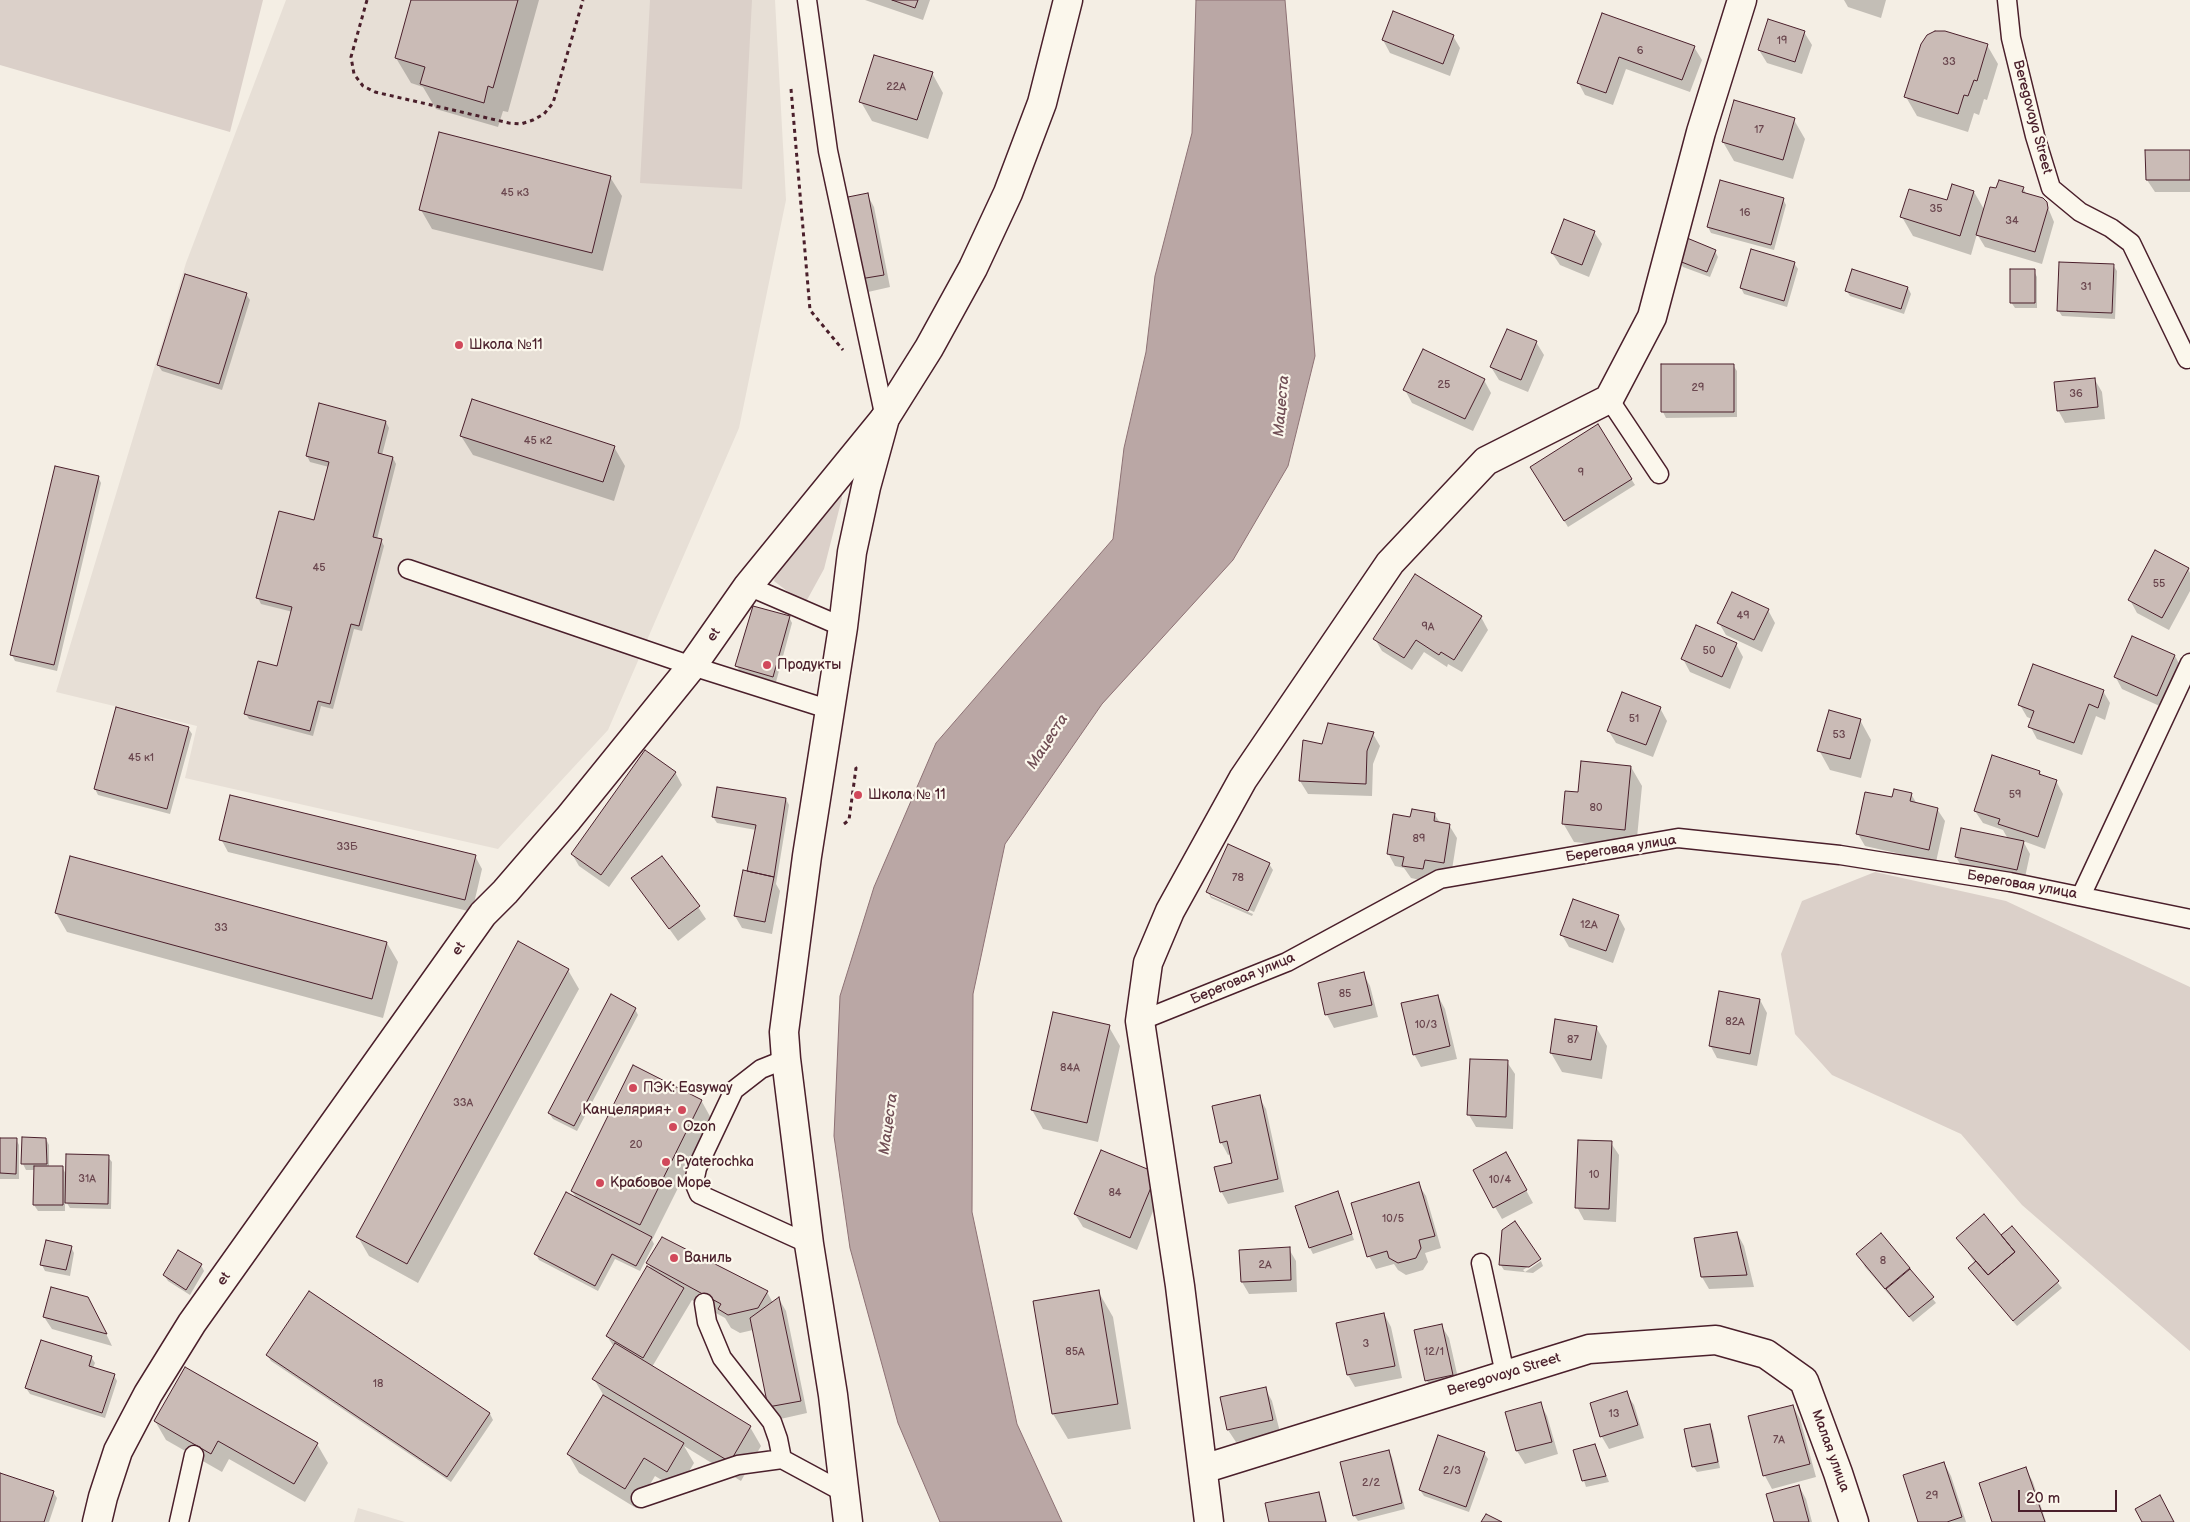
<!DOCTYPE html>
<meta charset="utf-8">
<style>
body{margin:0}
#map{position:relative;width:2190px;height:1522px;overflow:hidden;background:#f4eee4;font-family:"Balsamiq Sans",sans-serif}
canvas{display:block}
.scale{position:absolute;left:2018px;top:1490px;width:99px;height:22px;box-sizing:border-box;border:2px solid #4a1f2b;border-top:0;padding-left:6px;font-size:15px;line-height:18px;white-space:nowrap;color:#4a1f2b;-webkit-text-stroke:4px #fbf7ec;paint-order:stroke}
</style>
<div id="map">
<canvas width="2190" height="1522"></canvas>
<div class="scale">20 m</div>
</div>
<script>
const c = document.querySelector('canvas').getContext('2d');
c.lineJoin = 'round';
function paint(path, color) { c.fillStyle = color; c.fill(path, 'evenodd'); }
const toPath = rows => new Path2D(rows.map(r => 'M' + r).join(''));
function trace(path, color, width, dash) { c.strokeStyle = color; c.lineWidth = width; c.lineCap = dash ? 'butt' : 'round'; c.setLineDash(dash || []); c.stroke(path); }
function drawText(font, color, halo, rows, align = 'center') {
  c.font = font + ' "Balsamiq Sans",sans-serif'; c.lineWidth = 4.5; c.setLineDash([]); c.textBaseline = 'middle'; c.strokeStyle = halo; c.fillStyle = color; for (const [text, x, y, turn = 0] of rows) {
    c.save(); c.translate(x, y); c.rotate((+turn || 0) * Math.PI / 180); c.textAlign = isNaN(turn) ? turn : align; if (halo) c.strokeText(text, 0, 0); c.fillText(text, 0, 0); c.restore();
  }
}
paint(toPath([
 [286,0,775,0,786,200,739,428,608,730,498,849,185,778,197,726,56,692,186,263],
 [358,1508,405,1522,354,1522]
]), '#e7dfd6');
paint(toPath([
 [0,0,263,0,230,132,0,65],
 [650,0,752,0,742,189,640,183],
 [839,493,842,494,842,498,824,569,807,600,800,601,774,581,776,571],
 [1875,872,2006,901,2190,987,2190,1351,2022,1205,1961,1134,1832,1075,1795,1034,1781,954,1802,901]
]), '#dbd0c9');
const water = toPath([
 [1196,0,1285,0,1315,356,1288,466,1233,560,1102,704,1005,844,973,994,972,1212,1017,1424,1062,1522,940,1522,898,1423,850,1248,834,1136,840,996,874,887,936,743,1113,539,1124,448,1146,352,1155,276,1192,133,1196,0]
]);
paint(water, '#baa7a5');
trace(water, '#8d7174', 1);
paint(toPath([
 [412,0,539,0,508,112,503,111,498,127,436,109,423,87,411,83,396,58],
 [865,0,930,0,923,20],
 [1844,0,1886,0,1881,18,1848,7],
 [1393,13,1453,36,1460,48,1450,76,1390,53,1383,40],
 [1603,14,1694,47,1702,60,1690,92,1626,69,1613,105,1585,95,1578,82],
 [1804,32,1812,45,1802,74,1767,63,1759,50],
 [1987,45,1998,64,1987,100,1984,99,1979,115,1974,113,1968,132,1917,116,1906,97],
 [932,73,943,93,928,139,872,121,861,102],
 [1794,120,1805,139,1793,179,1734,161,1723,142],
 [2190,151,2190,192,2155,192,2147,180],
 [610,177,622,196,603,271,432,229,421,210],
 [2023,188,2027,195,2046,203,2054,222,2042,264,1985,247,1977,234,1971,255,1913,236,1902,217,1974,192,1985,211],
 [867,194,874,207,890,287,868,292,861,279],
 [1783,199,1786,205,1774,250,1711,233,1708,227],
 [1594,232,1602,244,1589,277,1560,265,1552,253],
 [1715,251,1718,257,1710,277,1683,267,1680,261],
 [1794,263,1798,269,1787,307,1744,294,1741,288],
 [2113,265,2117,271,2115,319,2062,316,2058,310],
 [2034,271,2037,277,2037,308,2015,308,2011,302],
 [1908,288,1911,294,1904,314,1850,296,1846,290],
 [246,294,250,300,222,390,162,371,158,365],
 [1536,342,1544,355,1528,392,1499,380,1491,367],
 [1733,365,1737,371,1737,417,1666,418,1663,412],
 [1484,380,1491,393,1473,431,1412,403,1405,390],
 [2095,380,2102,392,2105,419,2065,423,2058,410],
 [386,422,389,428,382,455,393,458,396,464,377,539,381,540,384,546,362,631,354,629,333,709,321,706,313,736,249,719,246,714,278,668,293,612,261,604,258,598,315,522,329,467,310,462,307,456],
 [1598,426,1635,485,1568,527,1532,468],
 [461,436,614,447,625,466,614,501,473,455],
 [98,477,101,483,57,671,15,661,12,655],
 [2188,569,2190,573,2190,591,2169,630,2137,613,2130,600],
 [1768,610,1775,623,1762,652,1726,635,1719,623],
 [789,617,792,623,776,682,740,672,737,666],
 [1481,617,1488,630,1462,672,1448,664,1447,667,1424,652,1412,670,1382,651,1375,639],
 [2133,638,2175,656,2182,669,2164,708,2122,689,2115,676],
 [1736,644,1743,657,1730,689,1690,672,1683,659],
 [2103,691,2110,703,2105,720,2096,716,2082,755,2037,739,2030,726,2032,719,2027,717,2020,705],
 [1660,708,1667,721,1653,757,1616,743,1608,730],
 [1860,720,1871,740,1861,778,1830,770,1819,750],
 [188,728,192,734,170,814,98,795,95,789],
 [1373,734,1380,746,1373,764,1372,796,1308,794,1300,781,1323,745],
 [1631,767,1642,786,1636,848,1574,842,1563,823],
 [675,772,682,785,609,887,579,866,572,854],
 [2040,772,2042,777,2056,781,2063,794,2045,849,2023,841,2030,854,2024,882,1963,869,1956,857,2008,839,2003,830,1983,823,1975,811],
 [1911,794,1917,804,1937,809,1945,821,1936,862,1865,846,1858,834,1893,799],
 [786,799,789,805,776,884,780,891,772,934,742,928,735,916,750,873,756,830,717,823,713,817],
 [1435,815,1440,823,1449,825,1457,838,1451,876,1432,872,1430,882,1411,878,1404,868,1395,866,1388,853,1411,818],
 [221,839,475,856,482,869,472,912,228,852],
 [1269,864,1273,870,1254,912,1211,893,1211,896,1253,914,1252,916,1211,898,1208,892],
 [633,878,698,907,706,919,678,941],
 [56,913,387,943,398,962,383,1018,67,932],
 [1618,916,1625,929,1613,963,1569,947,1562,935],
 [568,970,579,989,418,1283,369,1256,358,1237],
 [1363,973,1370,986,1378,1017,1334,1028,1327,1015,1319,984],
 [1438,996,1445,1009,1457,1059,1421,1067,1414,1054],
 [1760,1000,1767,1013,1757,1066,1717,1058,1710,1045],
 [635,1009,638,1015,577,1131,553,1119,549,1113],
 [1109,1027,1120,1046,1098,1142,1043,1129,1032,1110],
 [1596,1027,1607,1046,1602,1079,1562,1072,1551,1053],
 [1507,1062,1515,1074,1513,1129,1476,1127,1469,1115],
 [1259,1097,1266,1109,1284,1192,1228,1204,1221,1191,1233,1164,1231,1154,1228,1155,1221,1142],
 [701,1100,712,1120,652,1240,654,1244,640,1271,615,1259,598,1291,539,1260,536,1254,577,1199,572,1191],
 [0,1139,16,1139,19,1145,19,1179,0,1179],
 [46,1139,49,1145,49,1167,62,1167,67,1176,108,1157,112,1162,111,1209,70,1208,65,1200,65,1211,38,1211,34,1205,35,1170,26,1170,23,1164],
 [1611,1143,1619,1155,1616,1222,1584,1220,1577,1207],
 [1102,1151,1163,1187,1137,1250,1083,1227,1075,1214],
 [1513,1166,1533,1203,1502,1219,1495,1207],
 [1418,1184,1426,1196,1441,1248,1425,1253,1428,1262,1423,1270,1406,1275,1398,1270,1394,1264,1376,1269,1369,1256],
 [1340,1199,1354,1240,1313,1254,1310,1248],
 [2012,1228,2062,1288,2017,1326,1973,1274,1970,1268,1975,1263,1958,1238,2001,1237],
 [1737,1233,1744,1246,1754,1287,1709,1289,1702,1277],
 [1881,1235,1936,1303,1913,1322,1865,1267,1858,1254],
 [71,1247,74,1253,70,1276,45,1271,42,1265],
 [1289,1249,1296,1261,1297,1292,1249,1294,1242,1282],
 [1539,1259,1523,1270,1525,1272,1541,1261,1543,1266,1533,1273,1504,1270,1500,1264],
 [648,1263,767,1292,773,1303,779,1299,786,1311,807,1413,776,1420,769,1407,753,1330,740,1333,731,1328,725,1318,692,1300,652,1367,750,1427,761,1446,741,1481,684,1446,694,1463,678,1490,655,1476,636,1508,579,1473,568,1454,604,1396,594,1379,614,1347,607,1336,652,1271],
 [201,1265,204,1271,190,1295,168,1281,164,1275],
 [1098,1291,1113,1317,1131,1429,1068,1439,1053,1414],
 [95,1311,112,1346,52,1329,44,1317],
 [1384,1314,1391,1327,1402,1378,1355,1387,1348,1375],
 [1441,1325,1449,1338,1460,1387,1434,1393,1427,1381],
 [267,1355,490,1414,493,1420,451,1482,271,1361],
 [91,1357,95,1363,93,1368,114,1375,117,1381,105,1418,30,1394,26,1388],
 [1265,1388,1272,1401,1280,1432,1236,1442,1228,1430],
 [1626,1393,1634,1405,1644,1438,1609,1449,1602,1437,1591,1404],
 [1540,1403,1547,1416,1558,1454,1525,1464,1517,1451,1507,1413],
 [1793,1406,1800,1419,1816,1477,1772,1489,1765,1476,1749,1417],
 [155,1421,317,1444,328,1463,305,1502,229,1459,222,1472,166,1440],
 [1709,1425,1713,1431,1720,1468,1697,1472,1693,1466],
 [1595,1446,1609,1482,1586,1487,1574,1450],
 [1389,1451,1392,1457,1405,1509,1358,1521,1354,1515],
 [1484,1453,1488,1459,1469,1512,1424,1496,1420,1490],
 [1944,1463,1951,1476,1966,1522,1919,1522],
 [2026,1469,2033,1482,2046,1522,1993,1522],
 [0,1474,53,1492,57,1498,49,1522,0,1522],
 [1799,1486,1806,1499,1812,1522,1775,1522],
 [1319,1494,1322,1500,1327,1522,1270,1522]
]), '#0003');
const building = toPath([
 [411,0,518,0,493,88,488,86,484,103,420,84,425,67,395,58,411,0],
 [892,0,918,0,915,8,892,0],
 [1393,11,1454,35,1443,64,1382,40,1393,11],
 [1602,13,1695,46,1682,80,1619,57,1606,93,1577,83,1602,13],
 [1768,19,1805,31,1795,62,1758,50,1768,19],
 [1935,31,1945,31,1988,44,1977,81,1974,80,1968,96,1964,95,1958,114,1904,97,1921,44,1927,35,1935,31],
 [874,55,933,72,917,120,859,102,874,55],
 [1734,100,1795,118,1783,160,1722,142,1734,100],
 [439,132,611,176,592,253,419,210,439,132],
 [2145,150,2190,150,2190,180,2146,180,2145,150],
 [1720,180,1784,198,1771,245,1707,227,1720,180],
 [1999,180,2024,187,2022,192,2043,198,2047,202,2048,208,2035,252,1976,235,1990,187,1996,188,1999,180],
 [1952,184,1974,191,1960,236,1900,217,1909,189,1947,200,1952,184],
 [868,193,884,275,860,279,843,198,868,193],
 [1564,219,1595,231,1582,265,1551,253,1564,219],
 [1687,238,1716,250,1707,272,1679,261,1687,238],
 [1751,249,1795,262,1784,301,1740,288,1751,249],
 [2059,262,2114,264,2112,313,2057,311,2059,262],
 [1852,269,1908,287,1901,309,1845,291,1852,269],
 [2010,269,2035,269,2035,303,2010,303,2010,269],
 [185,274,247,293,219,384,157,365,185,274],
 [1507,329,1537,341,1521,380,1490,367,1507,329],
 [1423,349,1485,379,1465,419,1403,390,1423,349],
 [1661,364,1734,364,1734,412,1661,412,1661,364],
 [2095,378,2098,407,2057,411,2054,382,2095,378],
 [472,399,615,446,603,482,460,436,472,399],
 [319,403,386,421,378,453,393,457,373,537,382,539,359,626,351,624,330,704,318,701,310,731,244,714,258,661,277,666,292,607,256,598,279,511,314,520,329,462,306,456,319,403],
 [1598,424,1632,479,1564,521,1530,467,1598,424],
 [55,466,99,476,54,665,10,655,55,466],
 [2155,550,2189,568,2162,618,2128,600,2155,550],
 [1415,574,1482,616,1454,660,1441,652,1439,655,1416,640,1404,658,1373,639,1415,574],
 [1732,592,1769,609,1754,640,1717,623,1732,592],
 [753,606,790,616,773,677,735,666,753,606],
 [1696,625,1737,643,1722,677,1681,659,1696,625],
 [2132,636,2175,655,2157,696,2114,677,2132,636],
 [2033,664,2104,690,2098,708,2089,704,2074,743,2028,727,2034,711,2018,705,2033,664],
 [1622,692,1661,707,1646,745,1607,731,1622,692],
 [116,707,189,727,167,809,94,789,116,707],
 [1829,710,1861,719,1850,759,1817,751,1829,710],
 [1328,723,1374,732,1367,751,1366,784,1299,781,1303,740,1322,744,1328,723],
 [645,750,676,772,601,875,571,854,645,750],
 [1992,755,2040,771,2039,774,2057,780,2038,837,1998,824,2000,819,1974,811,1992,755],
 [1581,761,1631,766,1625,830,1562,824,1565,791,1578,792,1581,761],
 [717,787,786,798,774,877,747,871,756,825,712,817,717,787],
 [1894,789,1912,793,1910,801,1938,808,1929,850,1856,834,1865,792,1892,797,1894,789],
 [230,795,476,855,465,900,219,840,230,795],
 [1412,809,1435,813,1434,821,1450,824,1444,863,1425,860,1423,869,1402,866,1404,857,1387,854,1393,814,1410,817,1412,809],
 [1961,828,2024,841,2017,870,1955,857,1961,828],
 [1228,844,1270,863,1248,911,1206,892,1228,844],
 [70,856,387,942,372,999,55,913,70,856],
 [662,856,700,906,669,929,631,878,662,856],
 [743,870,774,877,765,922,734,916,743,870],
 [1573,899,1619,915,1606,951,1560,935,1573,899],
 [518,941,569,969,407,1264,356,1237,518,941],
 [1364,972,1372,1005,1325,1015,1318,983,1364,972],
 [1719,991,1760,999,1750,1054,1709,1046,1719,991],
 [611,994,636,1008,574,1126,548,1113,611,994],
 [1438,995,1450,1046,1413,1055,1401,1003,1438,995],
 [1053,1012,1110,1025,1087,1123,1031,1110,1053,1012],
 [1555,1019,1597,1026,1591,1060,1550,1053,1555,1019],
 [1470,1059,1508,1060,1506,1117,1467,1115,1470,1059],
 [633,1065,702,1100,640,1225,571,1191,633,1065],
 [1260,1095,1278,1179,1220,1192,1214,1167,1232,1163,1227,1141,1220,1143,1212,1106,1260,1095],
 [22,1137,46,1138,47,1164,21,1164,22,1137],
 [0,1138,17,1138,16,1174,0,1173,0,1138],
 [1578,1140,1612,1141,1609,1209,1575,1208,1578,1140],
 [1101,1150,1157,1173,1130,1238,1074,1214,1101,1150],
 [1506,1152,1527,1190,1493,1208,1473,1170,1506,1152],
 [66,1154,109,1155,108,1204,65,1203,66,1154],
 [34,1166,63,1166,63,1205,33,1205,34,1166],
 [1419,1182,1435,1236,1419,1240,1421,1248,1416,1258,1398,1263,1389,1258,1387,1251,1367,1257,1351,1203,1419,1182],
 [1338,1191,1352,1234,1309,1248,1295,1206,1338,1191],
 [566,1192,652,1237,636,1266,612,1254,595,1286,534,1254,566,1192],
 [1984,1214,2015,1252,1988,1275,1956,1238,1984,1214],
 [1515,1221,1541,1259,1529,1267,1499,1265,1502,1230,1515,1221],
 [2012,1226,2059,1281,2013,1321,1968,1268,1976,1261,1988,1275,2015,1252,2001,1235,2012,1226],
 [1737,1232,1747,1275,1701,1277,1694,1238,1737,1232],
 [1881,1233,1910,1268,1885,1289,1856,1254,1881,1233],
 [662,1237,768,1291,758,1308,728,1315,718,1309,721,1304,646,1263,662,1237],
 [46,1240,72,1246,66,1270,40,1265,46,1240],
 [1290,1247,1291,1280,1241,1282,1239,1250,1290,1247],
 [178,1250,202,1264,186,1290,163,1275,178,1250],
 [647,1266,684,1288,643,1358,606,1336,647,1266],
 [1910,1269,1934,1297,1909,1317,1886,1289,1910,1269],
 [51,1287,88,1297,107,1334,43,1317,51,1287],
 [1099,1290,1118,1404,1052,1414,1033,1301,1099,1290],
 [309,1291,490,1413,447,1477,266,1355,309,1291],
 [779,1297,801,1401,768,1407,750,1318,779,1297],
 [1384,1313,1395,1366,1347,1375,1336,1323,1384,1313],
 [1442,1324,1453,1375,1425,1381,1414,1330,1442,1324],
 [41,1340,92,1356,89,1366,115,1374,102,1413,25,1388,41,1340],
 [615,1343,751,1426,730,1462,592,1379,615,1343],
 [185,1367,318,1443,294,1484,218,1441,211,1454,154,1421,185,1367],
 [1266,1387,1273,1420,1227,1430,1220,1397,1266,1387],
 [1627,1391,1638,1425,1600,1437,1590,1403,1627,1391],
 [603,1395,684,1443,667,1472,644,1458,625,1489,567,1454,603,1395],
 [1541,1402,1552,1442,1516,1451,1505,1412,1541,1402],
 [1793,1405,1810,1464,1763,1476,1748,1416,1793,1405],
 [1710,1424,1718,1462,1692,1467,1684,1429,1710,1424],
 [1438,1435,1485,1452,1466,1507,1419,1490,1438,1435],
 [1595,1444,1606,1476,1582,1481,1573,1450,1595,1444],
 [1389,1450,1402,1503,1353,1516,1340,1462,1389,1450],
 [1944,1462,1962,1517,1947,1522,1918,1522,1903,1475,1944,1462],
 [2026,1467,2045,1522,1992,1522,1979,1483,2026,1467],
 [0,1473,54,1491,44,1522,0,1522,0,1473],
 [1799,1485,1809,1522,1774,1522,1766,1494,1799,1485],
 [1319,1492,1326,1522,1269,1522,1265,1503,1319,1492],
 [2160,1495,2174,1522,2142,1522,2135,1509,2160,1495],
 [1486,1514,1502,1522,1481,1522,1486,1514]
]);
paint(building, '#cabbb6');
trace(building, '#4a1f2b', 1);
const service = toPath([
 [807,0,828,151,885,418],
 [2007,0,2011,38,2035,136,2051,188,2080,212,2111,228,2131,243,2187,359],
 [1609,399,1659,474],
 [408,569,692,666,831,710],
 [748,586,843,627],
 [2081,896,2190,663],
 [1140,1021,1287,962,1440,879,1678,838,1840,855,2010,882,2190,919],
 [786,1059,761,1069,734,1090,697,1168,694,1182,699,1194,809,1244],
 [1481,1263,1505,1374],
 [704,1303,707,1322,722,1358,772,1422,778,1439,782,1459,845,1493],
 [641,1498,738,1465,782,1459],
 [179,1522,194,1455]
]);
const minor = toPath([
 [1203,1469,1589,1349,1716,1340,1766,1354,1804,1381,1838,1473,1854,1522],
 [97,1522,103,1497,118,1451,148,1394,192,1323,483,914,505,892,568,819,692,666,748,586,885,418],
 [1209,1522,1180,1286,1140,1021,1148,963,1170,911,1243,779,1390,563,1486,461,1609,399,1652,317,1701,132,1742,0]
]);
const secondary = toPath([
 [848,1522,833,1395,809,1244,786,1059,784,1032,807,856,843,627,852,552,866,487,885,418,929,348,973,268,1008,193,1042,103,1068,0]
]);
trace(service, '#4a1f2b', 21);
trace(minor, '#4a1f2b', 31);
trace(secondary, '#4a1f2b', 31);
trace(toPath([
 [367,0,351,57,354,74,363,86,375,92,509,123,521,124,533,120,544,114,553,103,583,0],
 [791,89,810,310,843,350],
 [844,824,849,820,856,768,853,764]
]), '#4a1f2b', 3, [4, 4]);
trace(service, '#fbf7ec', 18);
trace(minor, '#fbf7ec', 28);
trace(secondary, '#fbf7ec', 28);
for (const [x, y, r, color] of [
 [459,345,5,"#d1495b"],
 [767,665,5,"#d1495b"],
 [858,795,5,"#d1495b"],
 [633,1088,5,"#d1495b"],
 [682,1110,5,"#d1495b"],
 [673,1127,5,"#d1495b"],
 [666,1162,5,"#d1495b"],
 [600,1183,5,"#d1495b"],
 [674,1258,5,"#d1495b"]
]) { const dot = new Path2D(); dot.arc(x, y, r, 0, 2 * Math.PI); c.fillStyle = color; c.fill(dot); trace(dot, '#fbf7ec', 2); }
drawText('11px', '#6a464e', null, [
 ["19",1782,41],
 ["6",1640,51],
 ["33",1949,62],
 ["22А",896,87],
 ["17",1759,130],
 ["45 к3",515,193],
 ["35",1936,209],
 ["16",1745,213],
 ["34",2012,221],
 ["31",2086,287],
 ["25",1444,385],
 ["29",1698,388],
 ["36",2076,394],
 ["45 к2",538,441],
 ["9",1581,473],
 ["45",319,568],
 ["55",2159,584],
 ["49",1743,616],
 ["9А",1428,627],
 ["50",1709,651],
 ["51",1634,719],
 ["53",1839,735],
 ["45 к1",141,758],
 ["59",2015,795],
 ["80",1596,808],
 ["89",1419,839],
 ["33Б",347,847],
 ["78",1238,878],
 ["12А",1589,925],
 ["33",221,928],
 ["85",1345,994],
 ["82А",1735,1022],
 ["10/3",1426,1025],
 ["87",1573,1040],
 ["84А",1070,1068],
 ["33А",463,1103],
 ["20",636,1145],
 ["10",1594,1175],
 ["31А",87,1179],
 ["10/4",1500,1180],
 ["84",1115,1193],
 ["10/5",1393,1219],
 ["8",1883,1261],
 ["2А",1265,1265],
 ["3",1366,1344],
 ["85А",1075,1352],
 ["12/1",1434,1352],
 ["18",378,1384],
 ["13",1614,1414],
 ["7А",1779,1440],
 ["2/3",1452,1471],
 ["2/2",1371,1483],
 ["29",1932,1496]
]);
drawText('14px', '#4a1f2b', '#fbf7ec', [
 ["Beregovaya Street",2032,117,75],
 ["et",714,635,-55],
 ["Береговая улица",1621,849,-9],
 ["Береговая улица",2022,885,10],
 ["et",459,949,-55],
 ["Береговая улица",1243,979,-23],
 ["et",224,1279,-54],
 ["Beregovaya Street",1504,1375,-17],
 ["Малая улица",1830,1451,70]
]);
drawText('14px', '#4a1f2b', '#fbf7ec', [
 ["Школа №11",469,345],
 ["Продукты",777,665],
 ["Школа № 11",868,795],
 ["ПЭК: Easyway",643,1088],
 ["Канцелярия+",672,1110,"right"],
 ["Ozon",683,1127],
 ["Pyaterochka",676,1162],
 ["Крабовое Море",610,1183],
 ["Ваниль",684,1258]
], 'left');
drawText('italic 15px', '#714f56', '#fbf7ec', [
 ["Мацеста",1282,406,-85],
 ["Мацеста",1048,742,-57],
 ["Мацеста",889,1124,-82]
]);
</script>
